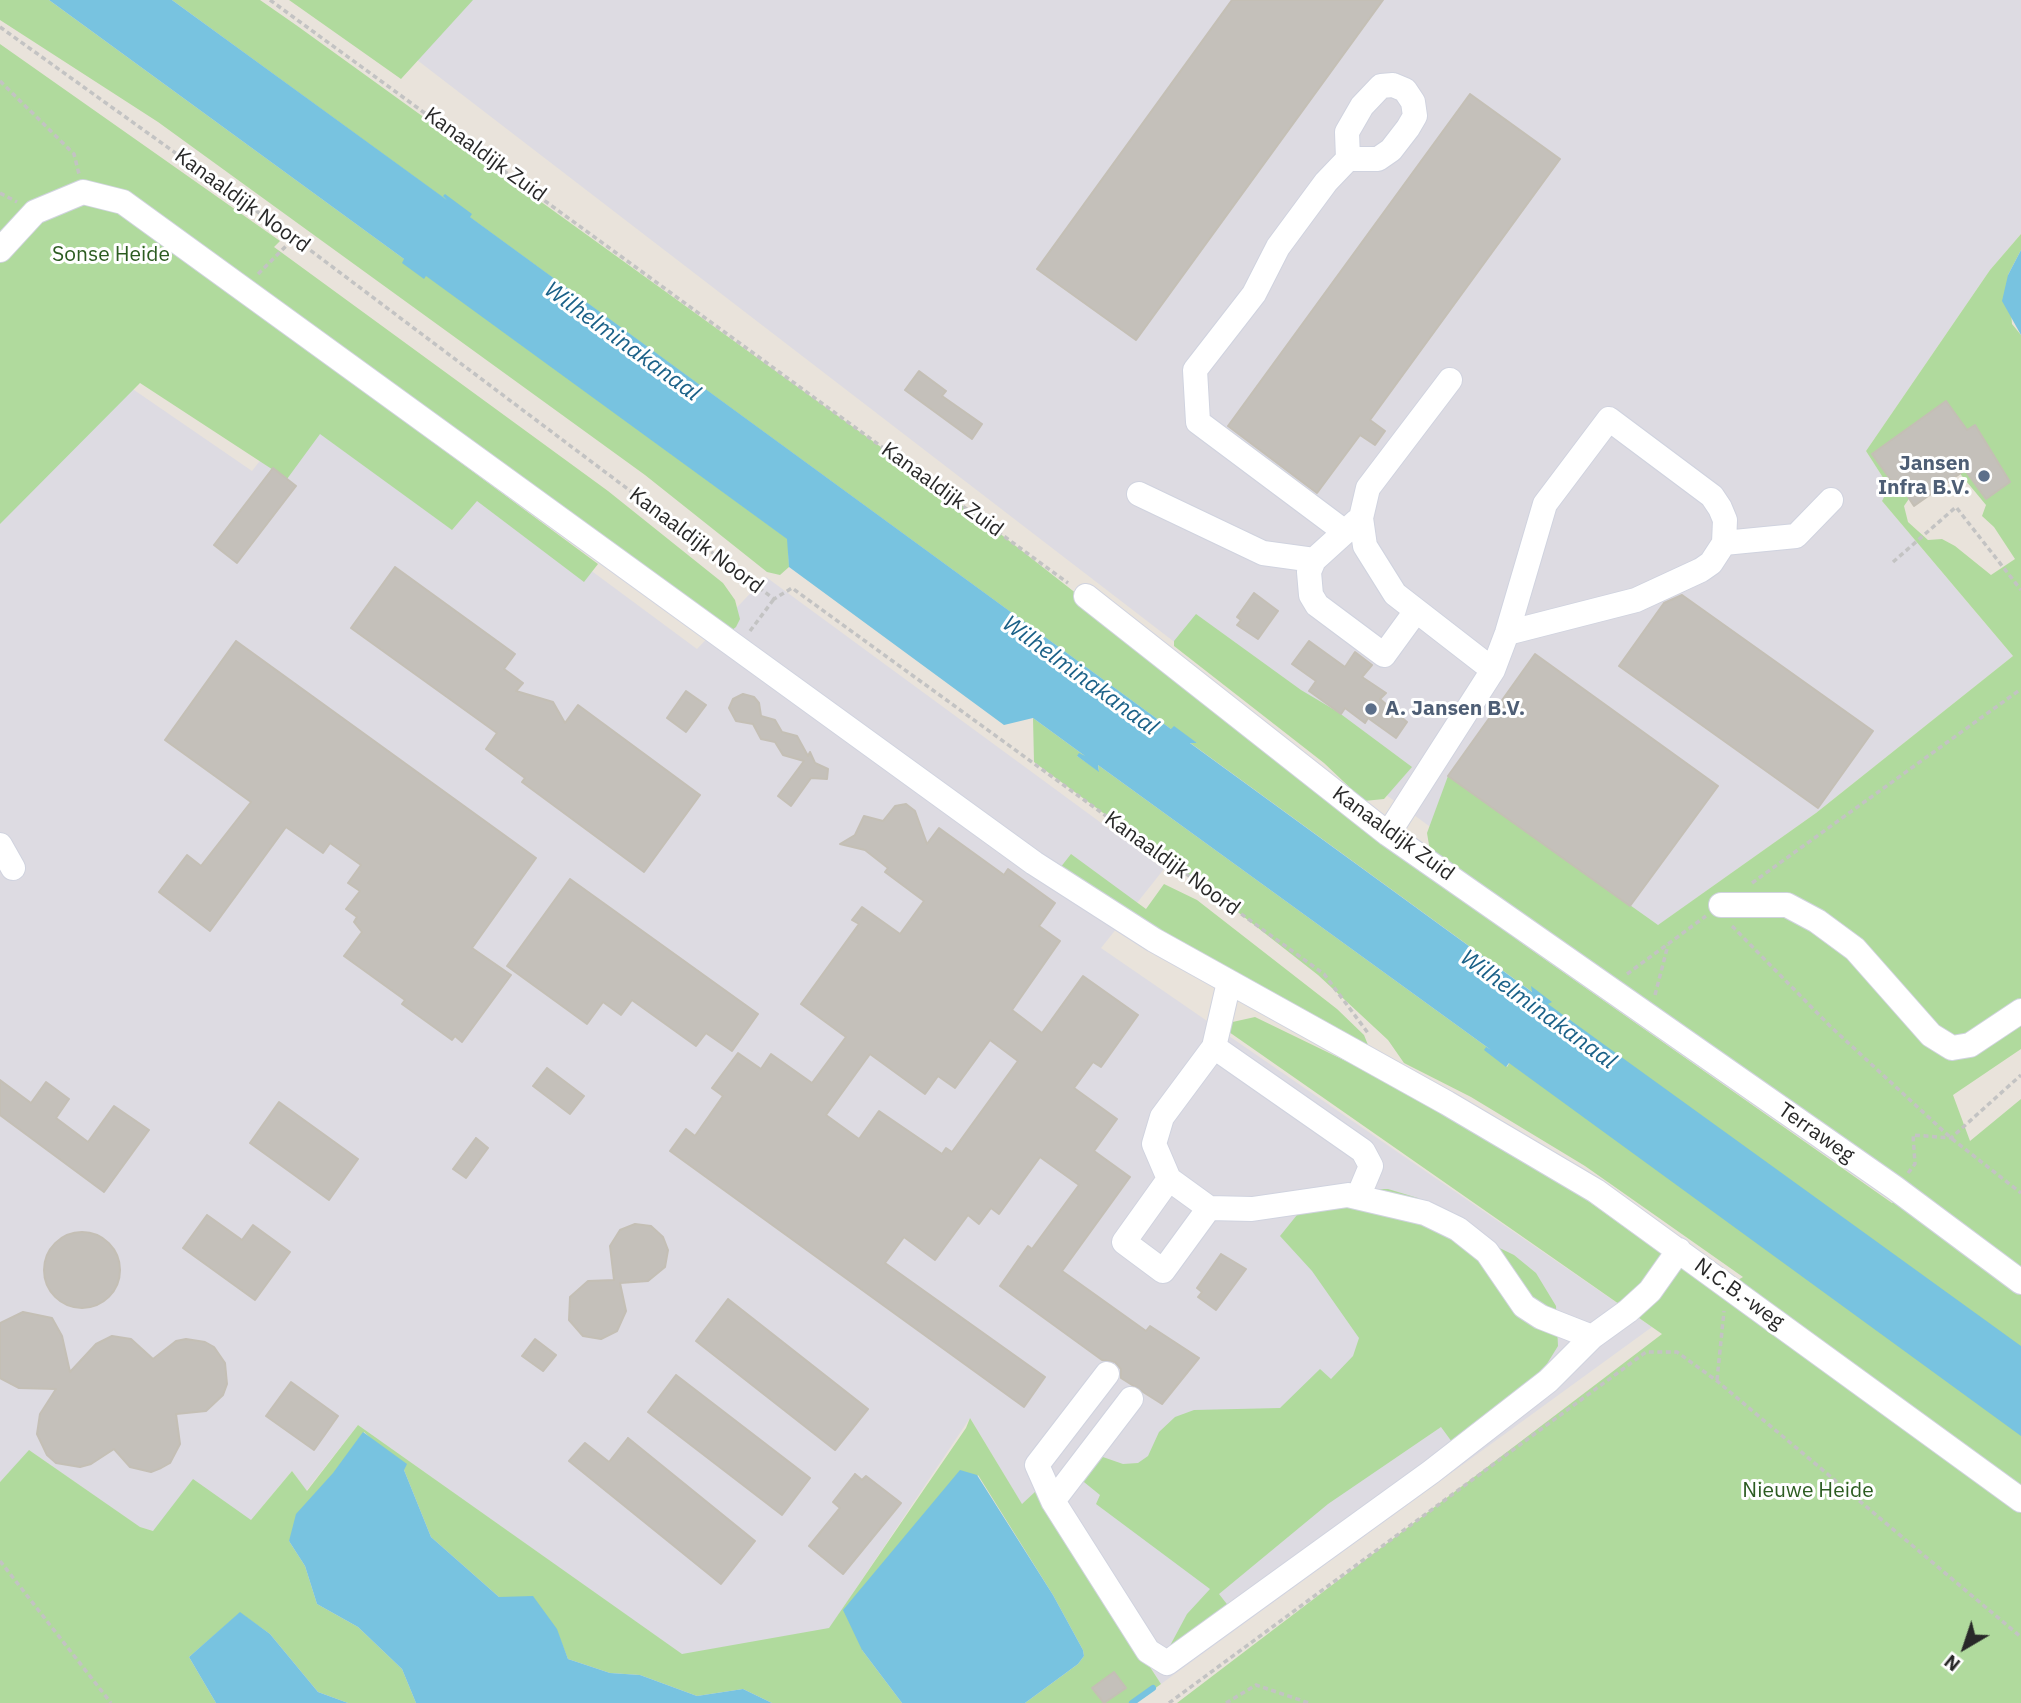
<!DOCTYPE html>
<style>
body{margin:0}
#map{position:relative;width:2021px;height:1703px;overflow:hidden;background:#e9e3db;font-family:"IBM Plex Sans",sans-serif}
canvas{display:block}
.north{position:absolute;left:1930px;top:1612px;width:70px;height:70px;-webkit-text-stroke:5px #fff;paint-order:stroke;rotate:219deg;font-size:19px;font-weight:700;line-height:28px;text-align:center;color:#282828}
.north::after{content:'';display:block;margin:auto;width:24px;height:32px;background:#282828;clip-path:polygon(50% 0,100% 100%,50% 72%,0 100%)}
</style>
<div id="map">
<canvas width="2021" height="1703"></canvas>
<div class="north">N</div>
</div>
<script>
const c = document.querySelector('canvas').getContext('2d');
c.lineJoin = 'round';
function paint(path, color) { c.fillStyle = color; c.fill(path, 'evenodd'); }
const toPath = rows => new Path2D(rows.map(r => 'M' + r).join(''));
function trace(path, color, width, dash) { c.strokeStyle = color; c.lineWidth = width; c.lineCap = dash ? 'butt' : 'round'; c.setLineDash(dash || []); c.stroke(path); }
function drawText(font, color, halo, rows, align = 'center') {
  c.font = font + ' "IBM Plex Sans",sans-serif'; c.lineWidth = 6; c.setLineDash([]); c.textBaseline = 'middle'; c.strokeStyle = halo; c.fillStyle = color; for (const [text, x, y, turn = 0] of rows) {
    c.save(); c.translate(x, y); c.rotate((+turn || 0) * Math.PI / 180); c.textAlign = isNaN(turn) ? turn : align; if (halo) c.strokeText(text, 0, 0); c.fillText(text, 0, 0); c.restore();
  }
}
paint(toPath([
 [339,0,2021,0,2021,234,1990,270,1866,451,1889,487,1882,501,2013,656,1816,813,1612,958,1177,644],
 [86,357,252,471,327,375,697,649,766,577,1164,869,1101,948,1652,1327,1161,1684,1037,1491,1022,1505,970,1418,829,1629,682,1655,358,1425,306,1491,292,1471,251,1520,153,1531,139,1527,30,1451,0,1482,0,484]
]), '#dddbe2');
paint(toPath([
 [0,0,49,0,788,539,789,567,780,575,767,572,645,475,158,122,0,20],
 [172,0,260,0,296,25,989,525,1523,944,1892,1203,1908,1191,1430,851,1427,833,1448,776,1658,925,1816,813,2013,656,1882,501,1889,487,1866,451,1990,270,2021,234,2021,250,2008,275,2012,324,2021,335,2021,1049,1953,1095,1970,1141,2021,1099,2021,1703,1177,1703,1662,1334,1219,1025,1255,1017,1424,1099,1531,1160,1716,1293,1743,1277,1585,1166,1471,1097,1404,1063,1388,1040,1318,975,1239,913,1034,762,1033,718,1085,756,1077,756,1099,771,1098,765,1491,1050,1507,1067,1546,1002,1189,742,1197,743,1175,732],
 [1957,470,1986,505,1982,516,1994,527,2015,559,1991,575,1955,546,1942,539,1928,540,1908,522,1904,506,1915,490],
 [289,0,473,0,401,79],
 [0,44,280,241,274,247,608,491,723,583,735,600,740,619,736,627,732,630,407,423,598,564,584,582,477,501,452,530,320,434,287,479,140,383,0,524],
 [1196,614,1301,690,1338,712,1412,767,1384,799,1364,801,1324,763,1174,646,1174,641],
 [1071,854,1146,909,1164,884,1197,900,1337,1009,1364,1035,1368,1045,1144,923,1060,868],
 [1367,1189,1388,1189,1418,1198,1483,1240,1514,1255,1536,1273,1556,1306,1558,1346,1537,1380,1452,1442,1441,1427,1328,1504,1219,1594,1230,1608,1165,1655,1187,1614,1210,1589,1096,1504,1100,1495,1079,1478,1100,1456,1123,1464,1138,1463,1148,1456,1159,1432,1175,1417,1194,1410,1280,1408,1320,1369,1331,1379,1353,1356,1359,1338,1312,1271,1280,1236,1301,1210],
 [970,1418,1022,1504,1036,1491,1161,1684,1135,1703,1025,1703,1078,1664,1084,1656,1083,1650,1053,1595,978,1475,862,1650,902,1703,772,1703,743,1689,697,1696,640,1675,610,1673,568,1659,556,1629,499,1597,431,1537,404,1470,364,1432,289,1541,305,1566,317,1604,358,1627,402,1669,416,1703,348,1703,318,1692,270,1634,240,1613,189,1657,216,1703,0,1703,0,1482,29,1450,140,1527,153,1531,193,1479,251,1520,292,1471,307,1491,358,1425,682,1654,829,1628,966,1428]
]), '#b0da9d');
paint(toPath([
 [49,0,172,0,447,200,443,196,445,194,472,214,470,217,1171,729,1174,726,1197,743,1190,743,1532,992,1531,986,1552,1002,1548,1004,2021,1346,2021,1436,1509,1063,1506,1067,1484,1050,1486,1047,1491,1050,1098,765,1099,772,1077,756,1079,753,1085,756,1033,718,1004,725,789,567,787,539,426,276,424,279,402,263,404,259],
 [2021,250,2021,335,2002,301,2008,275],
 [363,1432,407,1464,404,1470,431,1537,499,1597,533,1596,557,1629,568,1659,610,1673,640,1675,697,1696,743,1689,772,1703,416,1703,402,1669,358,1627,317,1604,305,1566,289,1541,296,1514,333,1473],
 [960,1470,977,1475,1053,1595,1083,1650,1084,1656,1078,1664,1025,1703,902,1703,862,1650,843,1610],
 [240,1612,270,1634,318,1692,348,1703,216,1703,189,1657]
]), '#78c3e0');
trace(toPath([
 [1132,1703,1153,1688]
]), '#78c3e0', 6);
const building = toPath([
 [1232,0,1383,0,1136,340,1037,269,1232,0],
 [1470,94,1560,159,1370,420,1385,431,1375,445,1360,435,1317,493,1228,426,1470,94],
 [919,371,946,391,942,396,982,424,972,439,905,390,919,371],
 [1946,401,1967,430,1975,425,2010,482,1986,499,1965,470,1914,506,1897,480,1893,483,1872,454,1946,401],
 [273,468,296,486,237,563,214,545,273,468],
 [395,567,515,654,504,669,523,683,516,691,553,702,565,723,578,705,700,795,644,872,522,782,525,778,486,749,497,733,351,628,395,567],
 [1254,593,1278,611,1258,639,1237,625,1241,620,1237,617,1254,593],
 [1682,595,1873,731,1818,808,1619,666,1664,603,1682,595],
 [236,641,536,858,472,948,511,975,462,1042,455,1036,452,1040,402,1004,405,1000,344,956,362,932,354,922,357,917,346,909,360,891,348,883,361,865,330,843,323,853,286,827,210,931,159,892,187,855,201,866,251,802,165,740,236,641],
 [1309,641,1345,667,1355,652,1372,665,1362,677,1386,693,1380,699,1407,722,1396,738,1368,718,1365,723,1345,708,1341,714,1309,691,1316,681,1292,664,1309,641],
 [1535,654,1718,786,1630,906,1448,776,1535,654],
 [686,691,706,705,686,732,667,718,686,691],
 [743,694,754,697,759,703,761,716,775,720,782,732,797,736,808,756,810,752,815,763,828,769,827,779,811,778,791,806,778,796,804,761,783,755,775,742,761,739,753,724,736,721,729,708,733,699,743,694],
 [906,804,915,811,927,844,939,828,1004,875,1008,869,1055,903,1039,926,1060,941,1012,1010,1042,1033,1083,976,1138,1015,1101,1067,1093,1062,1074,1088,1117,1119,1094,1151,1130,1177,1062,1271,1146,1331,1150,1326,1199,1358,1162,1404,1121,1378,1121,1369,1115,1362,1102,1360,1000,1286,1028,1246,1032,1249,1079,1185,1040,1157,999,1214,991,1208,979,1224,968,1215,935,1260,904,1237,885,1263,1045,1377,1024,1407,670,1151,686,1129,695,1136,723,1096,712,1088,738,1053,761,1069,771,1054,812,1083,846,1037,801,1004,859,924,852,920,862,907,900,934,924,901,885,872,888,868,865,850,840,844,855,835,864,816,883,821,895,806,906,804],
 [990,1040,1018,1061,952,1152,946,1148,942,1154,879,1111,859,1139,826,1115,870,1054,925,1094,938,1076,955,1088,990,1040],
 [570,879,758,1014,732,1051,706,1033,696,1046,632,1000,621,1015,603,1002,587,1024,507,966,570,879],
 [547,1068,584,1096,570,1114,533,1086,547,1068],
 [0,1080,31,1103,46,1082,69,1099,56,1118,88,1142,114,1106,149,1130,104,1192,0,1115,0,1080],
 [279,1102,358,1159,329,1200,250,1143,279,1102],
 [476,1138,488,1148,466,1178,453,1169,476,1138],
 [207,1215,242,1240,253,1225,290,1252,255,1300,183,1248,207,1215],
 [635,1224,651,1226,663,1237,668,1250,665,1267,648,1281,620,1283,626,1311,617,1331,601,1339,583,1336,569,1320,570,1297,588,1281,614,1280,610,1246,620,1230,635,1224],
 '44 1270a38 38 0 1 1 76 0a38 38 0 1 1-76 0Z',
 [1221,1254,1246,1269,1216,1310,1198,1297,1202,1292,1197,1288,1221,1254],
 [728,1299,868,1409,835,1450,696,1341,728,1299],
 [23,1312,52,1318,62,1336,70,1372,96,1344,112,1336,131,1339,153,1359,176,1341,186,1339,205,1342,214,1347,225,1363,227,1384,223,1395,206,1411,176,1414,180,1444,170,1463,161,1468,151,1472,130,1467,114,1449,91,1464,80,1467,56,1463,47,1455,37,1434,40,1414,56,1389,19,1388,0,1378,0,1323,23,1312],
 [535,1339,556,1355,543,1371,522,1356,535,1339],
 [676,1375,810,1478,782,1515,648,1412,676,1375],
 [291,1382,338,1416,314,1450,266,1416,291,1382],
 [628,1438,755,1541,721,1584,569,1461,585,1443,609,1462,628,1438],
 [855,1474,862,1480,866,1476,901,1503,843,1574,809,1546,840,1508,833,1502,855,1474],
 [1114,1672,1126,1688,1104,1703,1092,1688,1114,1672]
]);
paint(building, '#c4c0ba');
trace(building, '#c4bfb5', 2);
const minor = toPath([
 [1393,85,1405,90,1413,102,1415,116,1408,128,1391,150,1378,159,1348,159,1347,132,1362,106,1381,86,1393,85],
 [0,250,35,212,83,192,123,202,1034,863,1154,940,1447,1103,1596,1191,2021,1500],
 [1450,380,1368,488,1361,518,1365,546,1395,594,1493,670],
 [1139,494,1263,553,1314,560],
 [1357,521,1314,560,1309,572,1311,595,1317,605,1384,655,1416,611],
 [1345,532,1198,422,1195,370,1254,294,1278,247,1326,182,1348,159],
 [1724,543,1796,536,1831,500],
 [1086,596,1388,834,1895,1188,2021,1282],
 [1388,834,1493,670,1507,633,1545,504,1609,419,1712,496,1720,508,1725,520,1724,543,1711,563,1701,570,1636,600,1507,633],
 [0,845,13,868],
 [1721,905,1787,905,1817,921,1855,949,1931,1035,1952,1048,1970,1045,2021,1011],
 [1214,1047,1229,982],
 [1169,1179,1154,1144,1162,1117,1214,1047,1363,1151,1371,1166,1358,1197],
 [1209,1208,1163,1271,1124,1242,1169,1179,1209,1208,1252,1209,1348,1195,1425,1213,1458,1229,1487,1252,1524,1306,1541,1317,1592,1337,1628,1311,1650,1291,1679,1250],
 [1107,1374,1037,1465,1053,1501,1148,1651,1167,1663,1431,1472,1548,1381,1592,1337],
 [1053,1501,1131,1399]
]);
trace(minor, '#d0d3df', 26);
trace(toPath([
 [270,0,1068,583],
 [0,27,294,238,774,599,792,588,1324,974,1368,1033],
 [0,81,74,154,79,174],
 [0,193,17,202],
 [258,274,294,238],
 [1893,562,1956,507,2021,590],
 [750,631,774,599],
 [1752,883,2021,689],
 [1732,926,1830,1026,1951,1138,2021,1193],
 [1627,974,1706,916],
 [1655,995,1668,945],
 [1908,1173,1915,1164,1913,1135,1951,1138,2021,1075],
 [1717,1380,1724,1311],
 [0,1561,111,1703],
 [1169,1703,1646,1352,1677,1352,1717,1381,2021,1637],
 [1226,1703,1256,1685,1309,1703]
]), '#c3c3c3', 3.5, [5, 3.5]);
trace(minor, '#fff', 24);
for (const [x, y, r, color] of [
 [1984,476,7,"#5c6f8a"],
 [1371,709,7,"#5c6f8a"]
]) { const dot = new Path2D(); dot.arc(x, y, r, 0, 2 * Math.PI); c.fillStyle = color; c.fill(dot); trace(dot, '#fff', 2.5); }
drawText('21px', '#282828', '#fff', [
 ["Kanaaldijk Zuid",485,155,36],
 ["Kanaaldijk Noord",242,201,36],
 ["Kanaaldijk Zuid",942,490,36],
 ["Kanaaldijk Noord",696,541,37],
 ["Kanaaldijk Zuid",1393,834,36],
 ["Kanaaldijk Noord",1172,864,36],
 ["Terraweg",1816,1133,35],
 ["N.C.B.-weg",1739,1294,36]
]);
drawText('21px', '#2c5c21', '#fff', [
 ["Sonse Heide",111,255],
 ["Nieuwe Heide",1808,1491]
]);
drawText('bold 21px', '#4e5e75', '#fff', [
 ["Jansen",1970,464],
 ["Infra B.V.",1970,488],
 ["A. Jansen B.V.",1385,709,"left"]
], 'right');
drawText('italic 23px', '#1b6188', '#fff', [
 ["Wilhelminakanaal",622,342,36],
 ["Wilhelminakanaal",1080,676,36],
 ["Wilhelminakanaal",1538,1010,36]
]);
</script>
